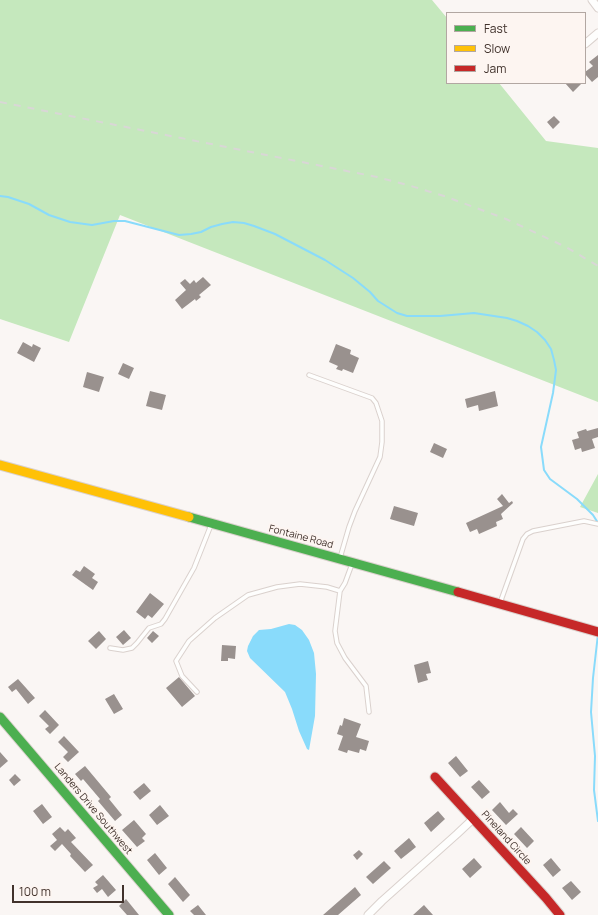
<!DOCTYPE html>
<style>
body{margin:0}
#map{position:relative;width:598px;height:915px;overflow:hidden;background:#faf6f4;font-family:Manrope,sans-serif}
canvas{display:block}
.legend{position:absolute;left:446px;top:12px;width:140px;height:72px;box-sizing:border-box;background:#fdf5f1;border:1px solid #b2a7a2;margin:0;padding:5px 7px;list-style:none;font-size:12px;color:#41322c}
.legend li{display:flex;align-items:center;gap:8px;height:20px}
.legend b{width:20px;border:1px solid #b2a7a2}
.scale{position:absolute;left:12px;top:885px;width:112px;height:18px;box-sizing:border-box;border:2px solid #41322c;border-top:0;padding-left:5px;font-size:12px;line-height:14px;white-space:nowrap;color:#41322c;-webkit-text-stroke:3px #fdf5f1;paint-order:stroke}
</style>
<div id="map">
<canvas width="598" height="915"></canvas>
<ul class="legend">
<li><b style="height:5px;background:#4caf50"></b>Fast</li>
<li><b style="height:5px;background:#ffc107"></b>Slow</li>
<li><b style="height:5px;background:#c62828"></b>Jam</li>
</ul>
<div class="scale">100 m</div>
</div>
<script>
const c = document.querySelector('canvas').getContext('2d');
c.lineJoin = 'round';
function paint(path, color) { c.fillStyle = color; c.fill(path, 'evenodd'); }
const toPath = rows => new Path2D(rows.map(r => 'M' + r).join(''));
function trace(path, color, width, dash) { c.strokeStyle = color; c.lineWidth = width; c.lineCap = dash ? 'butt' : 'round'; c.setLineDash(dash || []); c.stroke(path); }
function drawText(font, color, halo, rows, align = 'center') {
  c.font = font + ' Manrope,sans-serif'; c.lineWidth = 4; c.setLineDash([]); c.textBaseline = 'middle'; c.strokeStyle = halo; c.fillStyle = color; for (const [text, x, y, turn = 0] of rows) {
    c.save(); c.translate(x, y); c.rotate((+turn || 0) * Math.PI / 180); c.textAlign = isNaN(turn) ? turn : align; if (halo) c.strokeText(text, 0, 0); c.fillText(text, 0, 0); c.restore();
  }
}
paint(toPath([
 [0,0,432,0,447,18,447,83,499,83,546,141,598,148,598,402,120,215,69,342,0,319],
 [598,474,598,513,580,507]
]), '#c5e8bd');
paint(toPath([
 [289,624,295,625,302,630,309,640,314,653,316,674,315,716,309,750,307,749,299,731,292,709,285,692,250,658,247,651,248,646,253,636,259,630,271,629]
]), '#89dbfb');
trace(toPath([
 [0,196,8,197,29,204,49,215,70,222,92,225,114,221,125,221,179,235,191,234,201,232,211,227,222,224,233,222,244,223,254,226,275,234,325,260,353,278,370,292,378,301,397,313,407,316,440,316,474,313,507,318,517,321,528,326,537,332,545,340,551,349,554,360,556,370,553,393,541,447,544,470,550,479,577,499,593,515,598,523],
 [598,634,593,678,591,712,595,756,594,790,598,821]
]), '#89dbfb', 2);
paint(toPath([
 [598,55,598,77,592,82,585,74,585,72,593,66,589,62],
 [565,83,582,83,573,92],
 [554,116,560,122,553,129,547,122],
 [203,277,211,285,199,295,201,297,196,301,195,299,182,309,175,300,186,290,180,283,185,279,190,284,194,280,196,283],
 [23,342,32,347,33,344,41,348,34,362,17,353],
 [336,344,351,350,350,354,359,358,353,373,343,369,342,371,336,369,338,366,329,362],
 [123,363,134,368,129,379,118,374],
 [87,372,104,377,99,392,83,387],
 [150,391,166,395,162,410,146,406],
 [495,391,498,406,479,411,478,405,467,408,465,399],
 [598,428,598,437,592,439,595,448,582,452,581,448,575,450,572,440,579,438,577,432,586,429,587,431],
 [434,443,447,449,443,458,430,452],
 [502,494,509,503,512,501,513,503,501,514,503,519,496,522,497,526,479,534,477,529,470,532,466,523,503,506,497,499],
 [394,506,418,513,414,526,390,519],
 [84,566,95,574,92,578,98,582,93,590,72,575,76,570,80,572],
 [150,593,164,604,152,618,148,615,145,619,136,612],
 [124,630,131,638,123,645,116,637],
 [99,631,106,639,96,649,88,641],
 [153,631,159,636,152,643,147,638],
 [222,645,236,646,235,659,228,658,228,661,221,661],
 [428,661,431,673,426,674,428,680,418,683,414,665],
 [179,677,195,696,182,707,166,688],
 [18,679,35,698,28,704,16,689,12,692,8,687],
 [114,694,123,709,114,714,105,699],
 [45,710,59,725,50,734,45,729,49,726,39,716],
 [344,718,361,724,356,737,369,741,366,751,360,749,359,753,348,750,347,753,338,750,343,736,337,734,340,725,342,726],
 [64,736,79,752,68,762,63,757,68,752,58,742],
 [0,752,8,761,0,768],
 [456,756,468,771,460,777,448,763],
 [85,766,111,797,109,799,122,815,115,821,98,801,100,799,83,779,81,781,75,774],
 [15,774,21,780,14,786,9,780],
 [479,780,490,792,482,799,471,787],
 [144,783,151,791,140,800,133,792],
 [500,802,509,813,513,809,518,814,506,825,492,810],
 [42,804,52,817,43,824,33,811],
 [160,805,169,816,157,825,149,815],
 [438,811,445,819,431,832,424,823],
 [134,820,146,834,142,838,145,841,137,847,122,830],
 [60,827,65,832,68,829,76,838,71,842,93,865,85,872,70,856,71,854,62,844,55,851,50,846,57,840,52,834],
 [521,827,534,841,527,848,514,834],
 [409,838,416,847,401,859,394,851],
 [359,850,363,854,357,860,353,855],
 [155,853,167,868,159,875,147,860],
 [474,858,482,867,470,878,462,869],
 [551,858,561,870,553,877,543,865],
 [384,861,391,868,373,884,366,877],
 [103,875,116,890,108,897,102,889,97,893,93,888,98,885,95,882],
 [175,877,190,895,183,902,168,884],
 [571,881,581,892,572,900,562,888],
 [355,887,361,895,338,915,323,915],
 [126,899,139,915,127,915,119,906],
 [198,905,206,915,194,915,190,911],
 [424,905,433,915,413,915]
]), '#99918e');
const lane = toPath([
 [309,375,372,398,376,403,382,421,382,442,380,457,355,511,349,527,340,558],
 [340,591,335,631,337,643,345,658,366,686,369,712],
 [500,603,523,539,527,534,533,531,584,521,598,524],
 [110,648,123,650,132,648,137,643,149,628,161,624,165,619,194,568,211,525],
 [197,692,182,676,176,661,189,641,215,618,248,595,277,587,300,584,327,587,340,591,345,583,352,564]
]);
const street = toPath([
 [592,0,598,8],
 [585,44,598,33],
 [368,915,382,901,457,834,474,818]
]);
const fast = toPath([
 [189,517,458,592],
 [0,717,169,915]
]);
const slow = toPath([
 [0,465,189,517]
]);
const jam = toPath([
 [458,592,598,632],
 [435,777,546,898,560,915]
]);
trace(lane, '#dad1cd', 5.5);
trace(street, '#dad1cd', 9);
trace(fast, '#dad1cd', 11);
trace(slow, '#dad1cd', 11);
trace(jam, '#dad1cd', 11);
trace(lane, '#fefefd', 3.5);
trace(street, '#fefefd', 7);
trace(fast, '#4caf50', 9);
trace(slow, '#ffc107', 9);
trace(jam, '#c62828', 9);
trace(toPath([
 [0,102,377,177,411,186,444,196,506,219,566,247,598,266]
]), '#d9d7d6', 2, [7, 7]);
drawText('10px', '#41322c', '#fdf5f1', [
 ["Fontaine Road",301,537,15],
 ["Landers Drive Southwest",93,809,50],
 ["Pineland Circle",506,838,48]
]);
</script>
